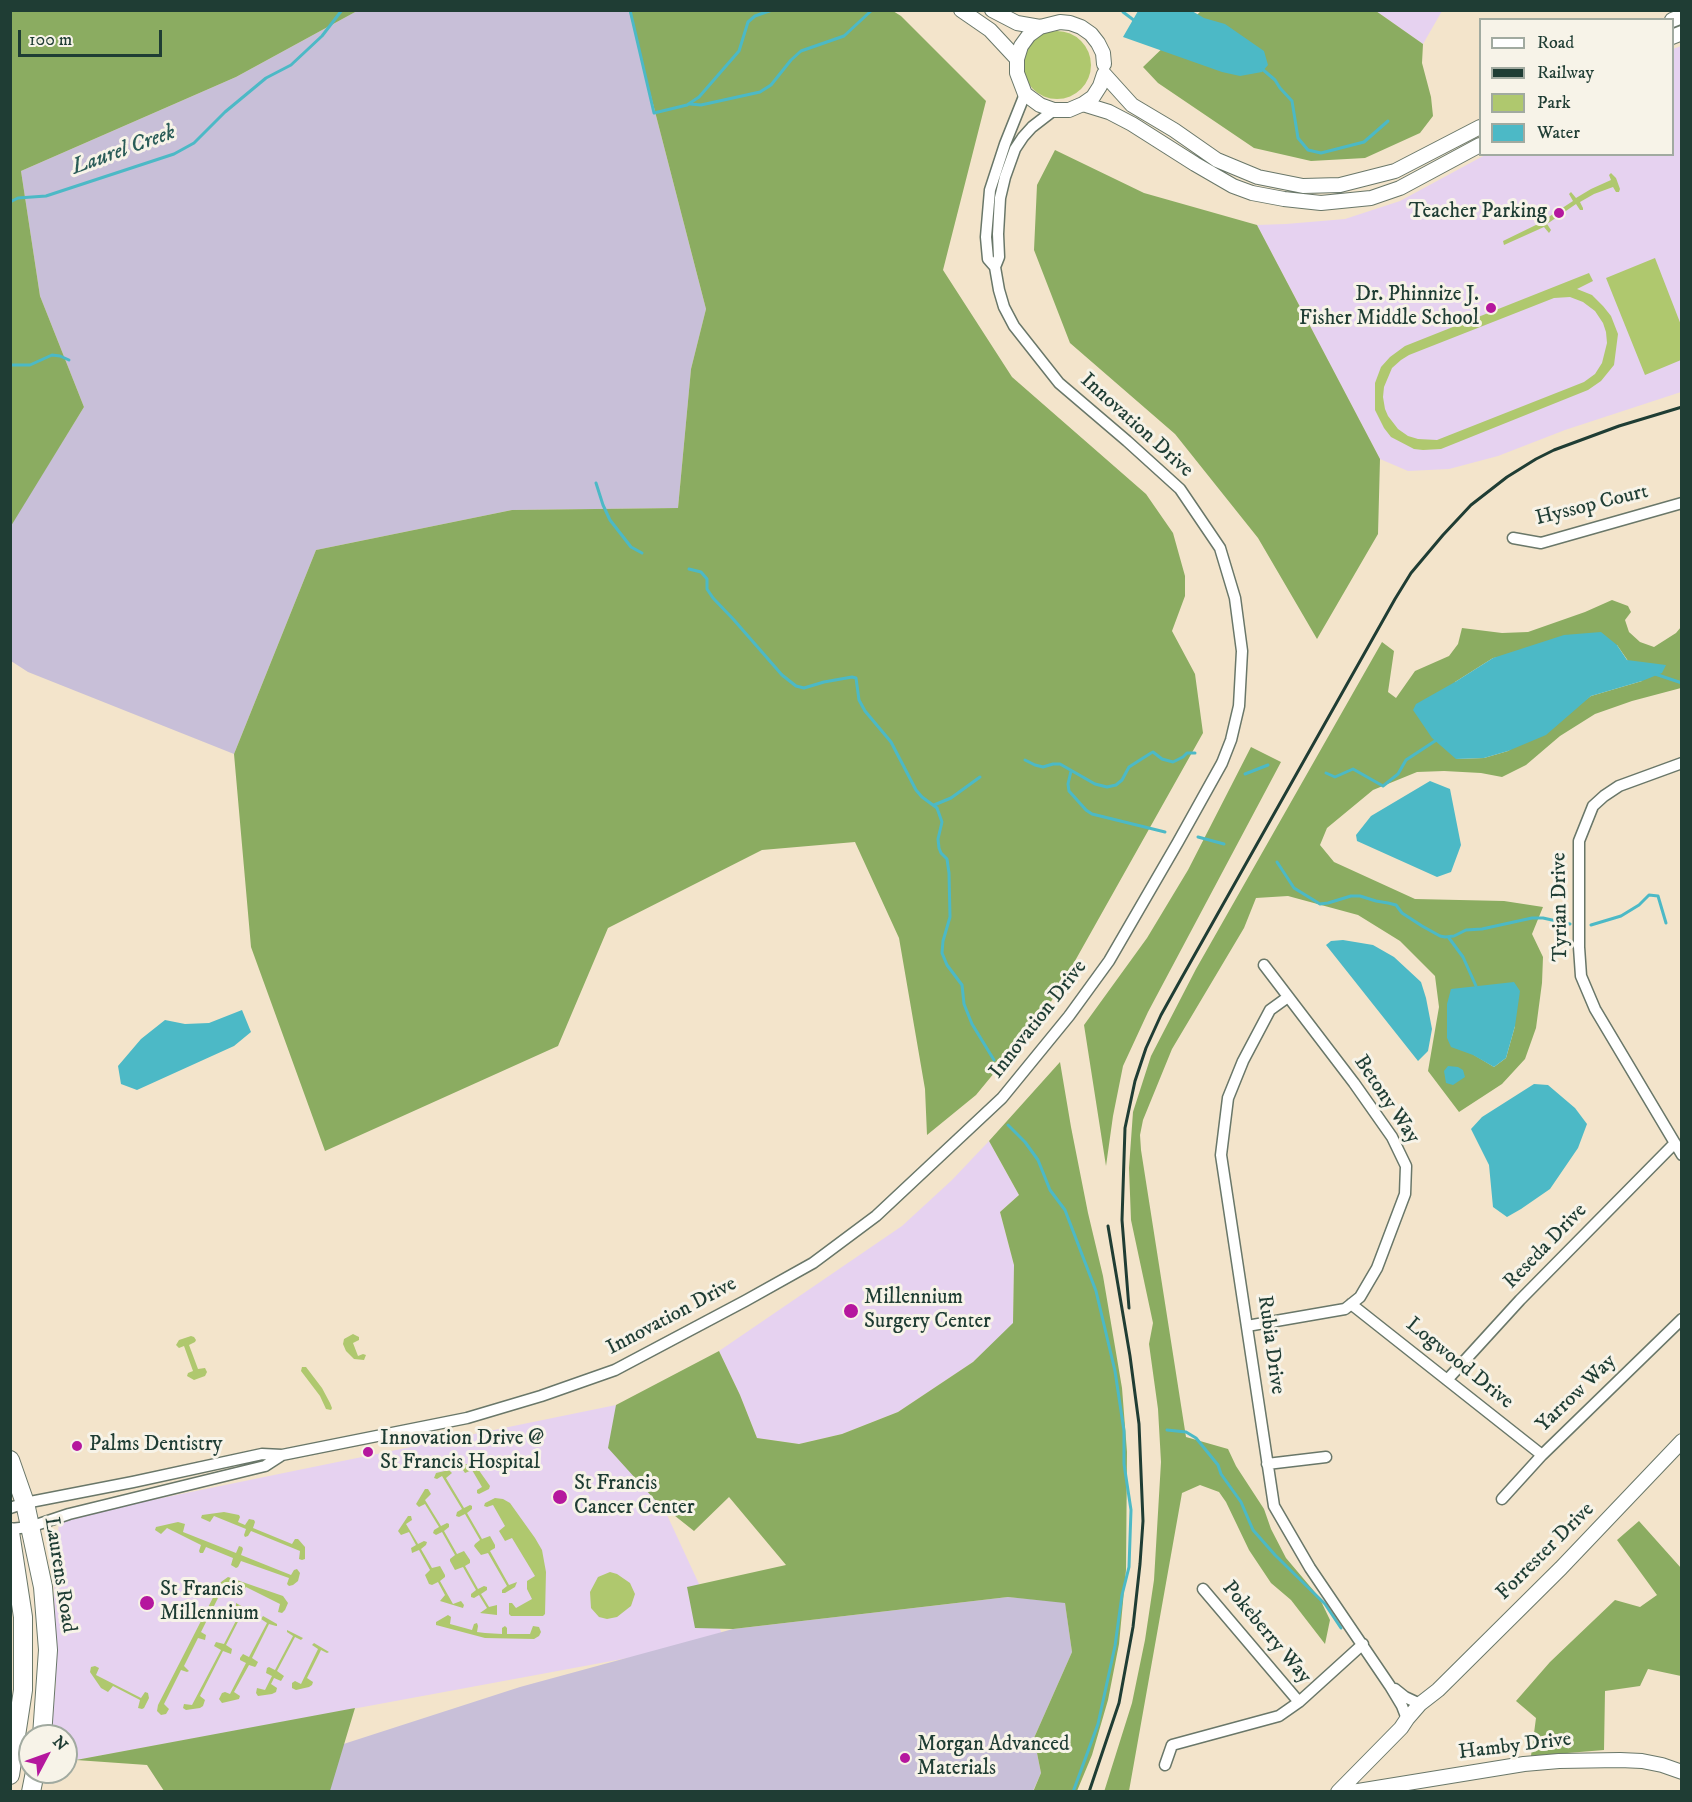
<!DOCTYPE html>
<style>
body{margin:0}
#map{position:relative;width:1692px;height:1802px;overflow:hidden;background:#f3e4cb;font-family:"IM FELL DW Pica",serif}
canvas{display:block}
.frame{position:absolute;inset:0;border:12px solid #1f3d34;pointer-events:none}
.legend{position:absolute;left:1479px;top:18px;width:195px;height:138px;box-sizing:border-box;background:#f7f3e8;border:2px solid #a1aaa0;margin:0;padding:8px 10px;list-style:none;font-size:18px;color:#1f3d34}
.legend li{display:flex;align-items:center;gap:12px;height:30px}
.legend b{width:30px;border:2px solid #a1aaa0}
.north{position:absolute;left:18px;top:1724px;width:60px;height:60px;box-sizing:border-box;background:#f7f3e8;border:2px solid #a1aaa0;border-radius:50%;rotate:49deg;font-size:16px;font-weight:700;line-height:24px;text-align:center;color:#1f3d34}
.north::after{content:'';display:block;margin:auto;width:21px;height:27px;background:#b5179e;clip-path:polygon(50% 0,100% 100%,50% 72%,0 100%)}
.scale{position:absolute;left:18px;top:30px;width:144px;height:27px;box-sizing:border-box;border:3px solid #1f3d34;border-top:0;padding-left:8px;font-size:18px;line-height:21px;white-space:nowrap;color:#1f3d34;-webkit-text-stroke:4px #f7f3e8;paint-order:stroke}
</style>
<div id="map">
<canvas width="1692" height="1802"></canvas>
<div class="frame"></div>
<ul class="legend">
<li><b style="height:8px;background:#fff"></b>Road</li>
<li><b style="height:8px;background:#1f3d34"></b>Railway</li>
<li><b style="height:16px;background:#afc86e"></b>Park</li>
<li><b style="height:16px;background:#4cb9c6"></b>Water</li>
</ul>
<div class="north">N</div>
<div class="scale">100 m</div>
</div>
<script>
const c = document.querySelector('canvas').getContext('2d');
c.lineJoin = 'round';
function paint(path, color) { c.fillStyle = color; c.fill(path, 'evenodd'); }
const toPath = rows => new Path2D(rows.map(r => 'M' + r).join(''));
function trace(path, color, width, dash) { c.strokeStyle = color; c.lineWidth = width; c.lineCap = dash ? 'butt' : 'round'; c.setLineDash(dash || []); c.stroke(path); }
function drawText(font, color, halo, rows, align = 'center') {
  c.font = font + ' "IM FELL DW Pica",serif'; c.lineWidth = 6; c.setLineDash([]); c.textBaseline = 'middle'; c.strokeStyle = halo; c.fillStyle = color; for (const [text, x, y, turn = 0] of rows) {
    c.save(); c.translate(x, y); c.rotate((+turn || 0) * Math.PI / 180); c.textAlign = isNaN(turn) ? turn : align; if (halo) c.strokeText(text, 0, 0); c.fillText(text, 0, 0); c.restore();
  }
}
paint(toPath([
 [1376,11,1442,11,1423,44],
 [1681,46,1681,392,1565,430,1498,456,1449,469,1408,471,1380,459,1257,225,1286,224,1345,219,1400,201,1485,155,1672,154,1673,49],
 [989,1141,1019,1195,1000,1212,1014,1265,1013,1324,973,1362,898,1412,842,1434,799,1444,757,1438,740,1395,719,1351,902,1226,952,1180],
 [616,1405,725,1640,66,1762,66,1736,51,1736,56,1682,54,1594,59,1519]
]), '#e6d2f0');
paint(toPath([
 [357,11,629,11,706,309,691,369,678,508,512,510,316,550,234,754,28,672,11,661,10,526,84,407,40,296,21,171,236,77],
 [1008,1597,1065,1602,1072,1652,1034,1738,1041,1773,1033,1791,195,1792,520,1687,733,1629]
]), '#c8bfd8');
paint(toPath([
 '1023 65a34 34 0 1 1 68 0a34 34 0 1 1-68 0Z',
 [1611,173,1616,178,1620,189,1619,192,1616,192,1613,187,1594,194,1580,202,1583,208,1583,210,1580,210,1576,204,1547,224,1551,230,1549,233,1544,227,1504,245,1503,241,1540,223,1537,216,1540,215,1544,220,1573,201,1569,194,1571,192,1576,198,1591,189,1611,180,1609,175],
 [1655,258,1681,325,1681,360,1645,375,1606,278],
 [1589,273,1593,281,1577,289,1592,295,1603,306,1611,316,1618,334,1614,365,1601,381,1588,390,1441,449,1423,450,1414,449,1391,437,1384,428,1375,410,1375,383,1381,367,1390,357,1405,346],
 [1570,297,1583,302,1595,311,1603,323,1606,332,1607,343,1602,363,1595,374,1584,382,1437,440,1418,439,1408,436,1398,429,1388,416,1385,409,1383,397,1384,387,1392,368,1401,360,1409,355,1554,298],
 [353,1334,359,1337,359,1340,353,1343,358,1356,363,1354,366,1355,364,1360,354,1359,346,1351,343,1344,344,1339],
 [191,1336,194,1337,196,1340,195,1342,189,1345,198,1369,205,1368,207,1372,205,1376,194,1380,187,1376,188,1373,193,1371,184,1346,179,1348,176,1345,179,1340],
 [302,1367,306,1367,322,1388,330,1403,332,1408,331,1410,326,1409,320,1396,301,1371],
 [462,1464,470,1464,478,1469,490,1486,489,1489,479,1494,477,1493,477,1490,482,1487,472,1470,465,1473,461,1467],
 [449,1470,452,1473,446,1478,464,1508,470,1505,472,1506,472,1509,467,1513,482,1539,490,1536,495,1545,495,1548,490,1551,509,1585,517,1582,515,1587,505,1593,502,1593,502,1590,507,1586,488,1553,481,1555,474,1546,475,1544,480,1540,465,1514,459,1517,456,1516,457,1512,462,1509,442,1476,437,1479,434,1478,436,1473],
 [425,1489,428,1489,431,1494,425,1500,441,1526,447,1523,449,1524,449,1527,444,1531,457,1554,464,1551,470,1560,470,1563,465,1566,478,1589,484,1586,487,1587,487,1590,481,1594,489,1607,497,1605,497,1615,480,1613,487,1608,479,1595,474,1598,471,1597,471,1594,476,1590,463,1567,455,1570,450,1561,450,1559,455,1555,442,1532,436,1535,433,1533,434,1530,439,1527,425,1504,419,1507,416,1504],
 [495,1498,503,1499,510,1503,535,1538,542,1550,546,1572,545,1614,543,1616,511,1616,509,1614,509,1603,512,1603,516,1608,532,1599,527,1589,527,1581,535,1576,512,1538,505,1541,499,1531,505,1526,493,1505,487,1507,484,1506,485,1503],
 [224,1512,239,1515,240,1517,238,1522,245,1525,249,1519,254,1520,255,1522,253,1528,292,1544,295,1539,298,1539,305,1547,305,1559,302,1560,299,1559,300,1551,251,1531,248,1536,245,1537,244,1535,246,1529,214,1516,210,1522,201,1518,202,1515],
 [408,1516,411,1516,412,1520,406,1524,418,1544,424,1541,427,1542,426,1545,421,1549,432,1568,440,1566,445,1575,445,1577,440,1581,453,1604,461,1601,464,1605,463,1608,440,1601,445,1595,438,1582,432,1585,429,1584,425,1575,430,1570,419,1550,412,1553,411,1548,416,1545,409,1532,401,1535,398,1531],
 [178,1522,185,1524,183,1532,236,1553,239,1546,242,1547,243,1549,241,1555,291,1575,294,1570,297,1569,300,1573,298,1581,293,1585,289,1586,287,1584,289,1578,241,1561,238,1567,236,1568,231,1565,233,1558,206,1547,203,1553,200,1553,199,1551,201,1545,167,1528,161,1534,155,1530,156,1527],
 [610,1572,617,1574,630,1583,635,1594,631,1606,617,1617,607,1619,599,1617,591,1608,590,1592,598,1577],
 [228,1577,283,1596,288,1603,285,1610,282,1613,278,1612,280,1604,246,1587,241,1593,235,1593,226,1597,220,1594,201,1632,206,1635,205,1640,198,1638,184,1666,189,1671,187,1672,181,1670,164,1704,169,1709,166,1714,161,1715,157,1711,158,1705,221,1582],
 [236,1603,252,1612,250,1613,244,1610,226,1645,232,1649,231,1654,223,1651,200,1696,205,1700,203,1706,200,1708,186,1710,183,1708,184,1704,192,1705,221,1650,214,1646,216,1642,224,1644,242,1609,236,1606],
 [448,1615,451,1617,450,1624,472,1630,474,1624,477,1623,478,1626,477,1632,485,1633,502,1634,502,1628,505,1626,507,1628,507,1634,530,1634,533,1626,539,1627,541,1632,539,1636,534,1639,485,1638,436,1625,436,1622],
 [263,1616,277,1624,277,1626,276,1626,269,1624,252,1658,258,1662,256,1666,255,1667,249,1665,234,1692,240,1696,239,1699,222,1703,219,1699,222,1693,225,1692,230,1694,246,1663,240,1660,240,1658,243,1654,249,1657,267,1623,261,1619],
 [287,1630,303,1638,301,1640,295,1637,277,1671,284,1676,281,1681,274,1678,271,1684,277,1688,276,1692,272,1694,258,1696,256,1693,257,1688,265,1690,272,1676,266,1673,267,1668,269,1667,275,1670,293,1636,287,1632],
 [314,1643,329,1652,327,1653,321,1650,307,1678,313,1682,312,1685,309,1687,296,1690,292,1688,292,1683,295,1681,301,1684,318,1649,312,1645],
 [95,1666,99,1668,96,1675,141,1698,145,1692,148,1693,149,1698,144,1708,142,1709,138,1708,140,1700,113,1686,108,1692,101,1688,90,1672,91,1667]
]), '#afc86e');
paint(toPath([
 [11,10,357,11,236,77,21,171,40,296,84,407,11,526],
 [629,11,893,11,901,16,986,101,943,270,1012,377,1146,494,1173,533,1185,576,1185,596,1172,631,1195,674,1203,733,1071,968,1046,1010,976,1095,927,1135,925,1089,899,938,855,842,762,850,608,928,558,1046,325,1151,251,947,234,754,316,550,512,510,678,508,691,369,706,309],
 [1201,11,1376,11,1423,44,1422,63,1431,97,1433,116,1420,133,1365,158,1311,161,1254,148,1158,83,1143,67],
 [1055,150,1144,193,1257,225,1380,459,1378,534,1317,639,1258,538,1175,434,1070,343,1034,250,1037,185],
 [1612,600,1628,606,1631,612,1625,620,1629,632,1640,642,1654,647,1676,633,1681,627,1681,688,1632,701,1595,714,1560,736,1526,765,1502,777,1481,773,1444,771,1417,772,1373,790,1327,828,1320,845,1334,862,1415,899,1504,901,1543,907,1532,934,1543,957,1542,983,1536,1028,1525,1059,1502,1084,1459,1112,1428,1071,1439,1007,1435,976,1400,941,1358,915,1288,896,1256,898,1244,928,1172,1049,1143,1120,1140,1135,1141,1150,1186,1437,1228,1449,1236,1466,1264,1509,1271,1529,1286,1558,1319,1597,1330,1620,1325,1644,1291,1600,1271,1583,1249,1550,1226,1502,1219,1492,1200,1485,1182,1493,1129,1791,1104,1792,1132,1703,1145,1640,1154,1580,1161,1462,1158,1409,1149,1344,1153,1323,1131,1220,1129,1168,1133,1112,1151,1056,1196,969,1382,642,1394,651,1388,692,1396,698,1415,671,1449,656,1458,644,1462,628,1502,633,1528,632,1585,612],
 [1617,645,1642,681,1591,696,1508,751,1484,758,1456,759,1455,682,1493,658],
 [1515,1026,1506,1058,1494,1067,1474,1055],
 [1251,747,1281,762,1148,1012,1123,1066,1113,1116,1106,1166,1084,1025,1147,938,1188,870],
 [1060,1062,1071,1127,1088,1213,1103,1276,1122,1388,1127,1452,1126,1570,1119,1644,1108,1700,1092,1755,1077,1791,1033,1792,1041,1773,1034,1738,1072,1652,1065,1603,1008,1597,733,1629,695,1628,687,1587,786,1565,729,1497,694,1531,655,1500,608,1448,616,1405,719,1351,740,1395,757,1438,799,1444,842,1434,898,1412,973,1362,1013,1323,1014,1265,1000,1212,1019,1195,989,1141],
 [1639,1521,1681,1568,1681,1676,1648,1669,1640,1686,1605,1691,1604,1750,1531,1756,1536,1718,1516,1701,1550,1662,1615,1600,1640,1607,1657,1595,1617,1540],
 [355,1708,330,1791,164,1791,147,1765,76,1760]
]), '#8bac61');
paint(toPath([
 [1138,11,1192,11,1204,18,1225,24,1264,51,1268,65,1262,72,1240,76,1222,72,1123,37],
 [1601,632,1617,645,1627,660,1666,665,1662,673,1642,681,1591,696,1546,735,1508,751,1484,758,1456,759,1432,738,1413,710,1416,704,1455,682,1493,658,1564,635],
 [1430,781,1450,789,1461,845,1451,872,1437,877,1357,841,1356,835,1371,816],
 [1343,940,1373,945,1394,957,1421,982,1426,998,1432,1029,1428,1051,1418,1061,1326,945,1331,941],
 [1514,982,1520,991,1515,1026,1506,1058,1494,1067,1473,1055,1451,1047,1447,1038,1447,1004,1451,989],
 [242,1010,251,1032,234,1046,137,1090,121,1084,118,1066,141,1039,165,1020,185,1024,209,1023],
 [1448,1066,1458,1067,1463,1070,1465,1077,1453,1085,1446,1083,1444,1071],
 [1534,1084,1548,1085,1575,1108,1587,1124,1578,1148,1550,1189,1521,1209,1507,1217,1493,1207,1489,1165,1471,1129,1482,1117]
]), '#4cb9c6');
trace(toPath([
 [630,10,654,113,687,105,699,97,739,51,748,22,755,16,772,10],
 [1123,12,1135,21],
 [1261,68,1275,80,1280,88,1292,101,1298,138,1308,150,1321,153,1364,142,1388,121],
 [690,104,701,105,760,92,771,85,791,60,801,51,844,36,872,10],
 [10,202,18,198,46,196,174,154,194,143,225,112,266,78,291,65,322,36,342,10],
 [10,365,30,365,52,355,60,356,69,360],
 [596,483,603,505,610,520,631,547,642,553],
 [689,569,701,572,707,579,707,589,713,598,734,620,782,675,796,686,804,688,824,682,852,677,856,678,859,700,865,711,891,742,916,790,922,797,937,808,942,822,938,839,939,848,941,853,947,859,949,873,950,917,943,941,942,953,947,965,962,985,964,1004,972,1024,994,1060],
 [1655,674,1682,683],
 [1025,760,1035,765,1043,767,1053,764,1060,764,1095,784,1107,787,1116,785,1122,780,1129,767,1151,753,1153,752,1162,759,1173,762,1183,757,1187,753,1195,753],
 [1071,771,1068,784,1069,791,1086,810,1092,814,1165,832],
 [1326,773,1335,777,1353,769,1383,786,1398,774,1406,760,1438,739],
 [1245,774,1268,765],
 [934,805,951,798,980,777],
 [1198,837,1224,844],
 [1277,862,1294,888,1320,904,1328,903,1351,896,1360,896,1376,901,1388,903,1396,905,1402,913,1422,926,1440,936,1445,937,1454,936,1466,930,1482,929,1532,918,1543,918,1570,924],
 [1591,925,1621,916,1639,905,1649,895,1658,896,1666,923],
 [1449,938,1463,957,1476,986],
 [1008,1125,1025,1142,1038,1160,1050,1190,1065,1210,1096,1291,1115,1371,1124,1431,1124,1464,1131,1510,1129,1567,1122,1595,1115,1646,1098,1724,1073,1792],
 [1167,1430,1186,1432,1196,1438,1218,1465,1221,1474,1241,1502,1253,1530,1275,1555,1325,1604,1341,1628]
]), '#4cb9c6', 3);
const minor = toPath([
 [995,267,988,259,986,237,990,190,1005,144,1025,94],
 [1513,538,1541,543,1682,503],
 [1682,763,1619,786,1604,796,1593,806,1579,841,1579,947,1581,976,1595,1009,1682,1155],
 [1288,997,1270,1010,1243,1061,1228,1098,1221,1155,1274,1506,1310,1568,1390,1686,1402,1706,1407,1719],
 [1351,1304,1542,1455],
 [1247,1326,1345,1309,1360,1297,1377,1268,1405,1194,1406,1166,1392,1137,1354,1083,1264,965],
 [1447,1380,1520,1300,1675,1143],
 [1267,1464,1326,1457],
 [1502,1499,1542,1455,1682,1319],
 [10,1508,25,1503,133,1482,262,1454,282,1455,467,1418,541,1396,615,1370,745,1301,813,1263,876,1216,1002,1098,1069,1016,1109,961,1178,842,1222,763,1231,740,1239,706,1242,651,1235,598,1220,548,1180,489,1127,441,1059,383,1014,326,1004,307,999,290,995,267,999,257,998,234,1000,198,1005,177,1015,149,1023,137,1032,127,1054,110],
 [10,1529,30,1527,69,1514,265,1466,282,1455],
 [1203,1589,1299,1702],
 [1395,1689,1405,1697,1420,1704],
 [1165,1765,1172,1745,1279,1716,1299,1702,1363,1644]
]);
const tertiary = toPath([
 [961,10,990,30,1017,59],
 [992,10,1017,23,1040,27],
 [1672,20,1682,16],
 [1672,37,1682,33],
 [1104,64,1103,53,1098,43,1091,34,1081,27,1070,23,1060,22,1040,27,1029,35,1021,46,1017,59,1017,73,1025,94,1040,105,1054,110,1069,110,1083,104,1093,97,1100,86,1104,74,1132,105,1174,130,1217,160,1258,177,1303,186,1340,185,1395,171,1480,127],
 [1083,104,1109,112,1132,124,1195,164,1233,186,1252,193,1284,199,1321,203,1371,198,1400,188,1480,145],
 [1338,1792,1401,1728,1407,1719,1420,1704,1438,1690,1561,1568,1682,1441],
 [1352,1792,1524,1764,1559,1761,1620,1760,1642,1761,1662,1765,1682,1772]
]);
const primary = toPath([
 [10,1460,25,1503,43,1587,48,1650,42,1736],
 [10,1532,23,1617,23,1690,10,1775],
 [31,1792,35,1772]
]);
trace(minor, '#697769', 13);
trace(tertiary, '#697769', 16);
trace(primary, '#697769', 20);
trace(minor, '#fff', 10);
trace(tertiary, '#fff', 14);
trace(primary, '#fff', 18);
trace(toPath([
 [1129,1308,1122,1220,1125,1128,1135,1081,1146,1048,1161,1015,1181,979,1395,599,1411,573,1443,535,1471,505,1507,477,1536,459,1554,450,1619,426,1682,407],
 [1089,1792,1119,1703,1133,1627,1140,1564,1143,1521,1139,1424,1130,1356,1108,1226]
]), '#1f3d34', 3);
for (const [x, y, r, color] of [
 [1559,213,6,"#b5179e"],
 [1491,308,6,"#b5179e"],
 [851,1311,8,"#b5179e"],
 [77,1446,6,"#b5179e"],
 [368,1452,6,"#b5179e"],
 [560,1497,8,"#b5179e"],
 [147,1603,8,"#b5179e"],
 [905,1758,6,"#b5179e"]
]) { const dot = new Path2D(); dot.arc(x, y, r, 0, 2 * Math.PI); c.fillStyle = color; c.fill(dot); trace(dot, '#f7f3e8', 2); }
drawText('21px', '#1f3d34', '#f7f3e8', [
 ["Teacher Parking",1547,213,"right"],
 ["Dr. Phinnize J.",1479,296,"right"],
 ["Fisher Middle School",1479,320,"right"],
 ["Millennium",864,1299],
 ["Surgery Center",864,1323],
 ["Innovation Drive @",380,1440],
 ["St Francis Hospital",380,1464],
 ["Palms Dentistry",89,1446],
 ["St Francis",574,1485],
 ["Cancer Center",574,1509],
 ["St Francis",160,1591],
 ["Millennium",160,1615],
 ["Morgan Advanced",917,1746],
 ["Materials",917,1770]
], 'left');
drawText('21px', '#1f3d34', '#f7f3e8', [
 ["Innovation Drive",1136,426,42],
 ["Hyssop Court",1592,506,-14],
 ["Tyrian Drive",1561,907,-91],
 ["Innovation Drive",1039,1020,-52],
 ["Betony Way",1386,1100,56],
 ["Reseda Drive",1546,1247,-46],
 ["Innovation Drive",672,1317,-28],
 ["Rubia Drive",1270,1345,82],
 ["Logwood Drive",1459,1364,39],
 ["Yarrow Way",1577,1394,-44],
 ["Forrester Drive",1546,1552,-45],
 ["Laurens Road",59,1575,81],
 ["Pokeberry Way",1266,1633,50],
 ["Hamby Drive",1515,1747,-7]
]);
drawText('italic 22px', '#2a5c58', '#f7f3e8', [
 ["Laurel Creek",124,151,-20]
]);
</script>
